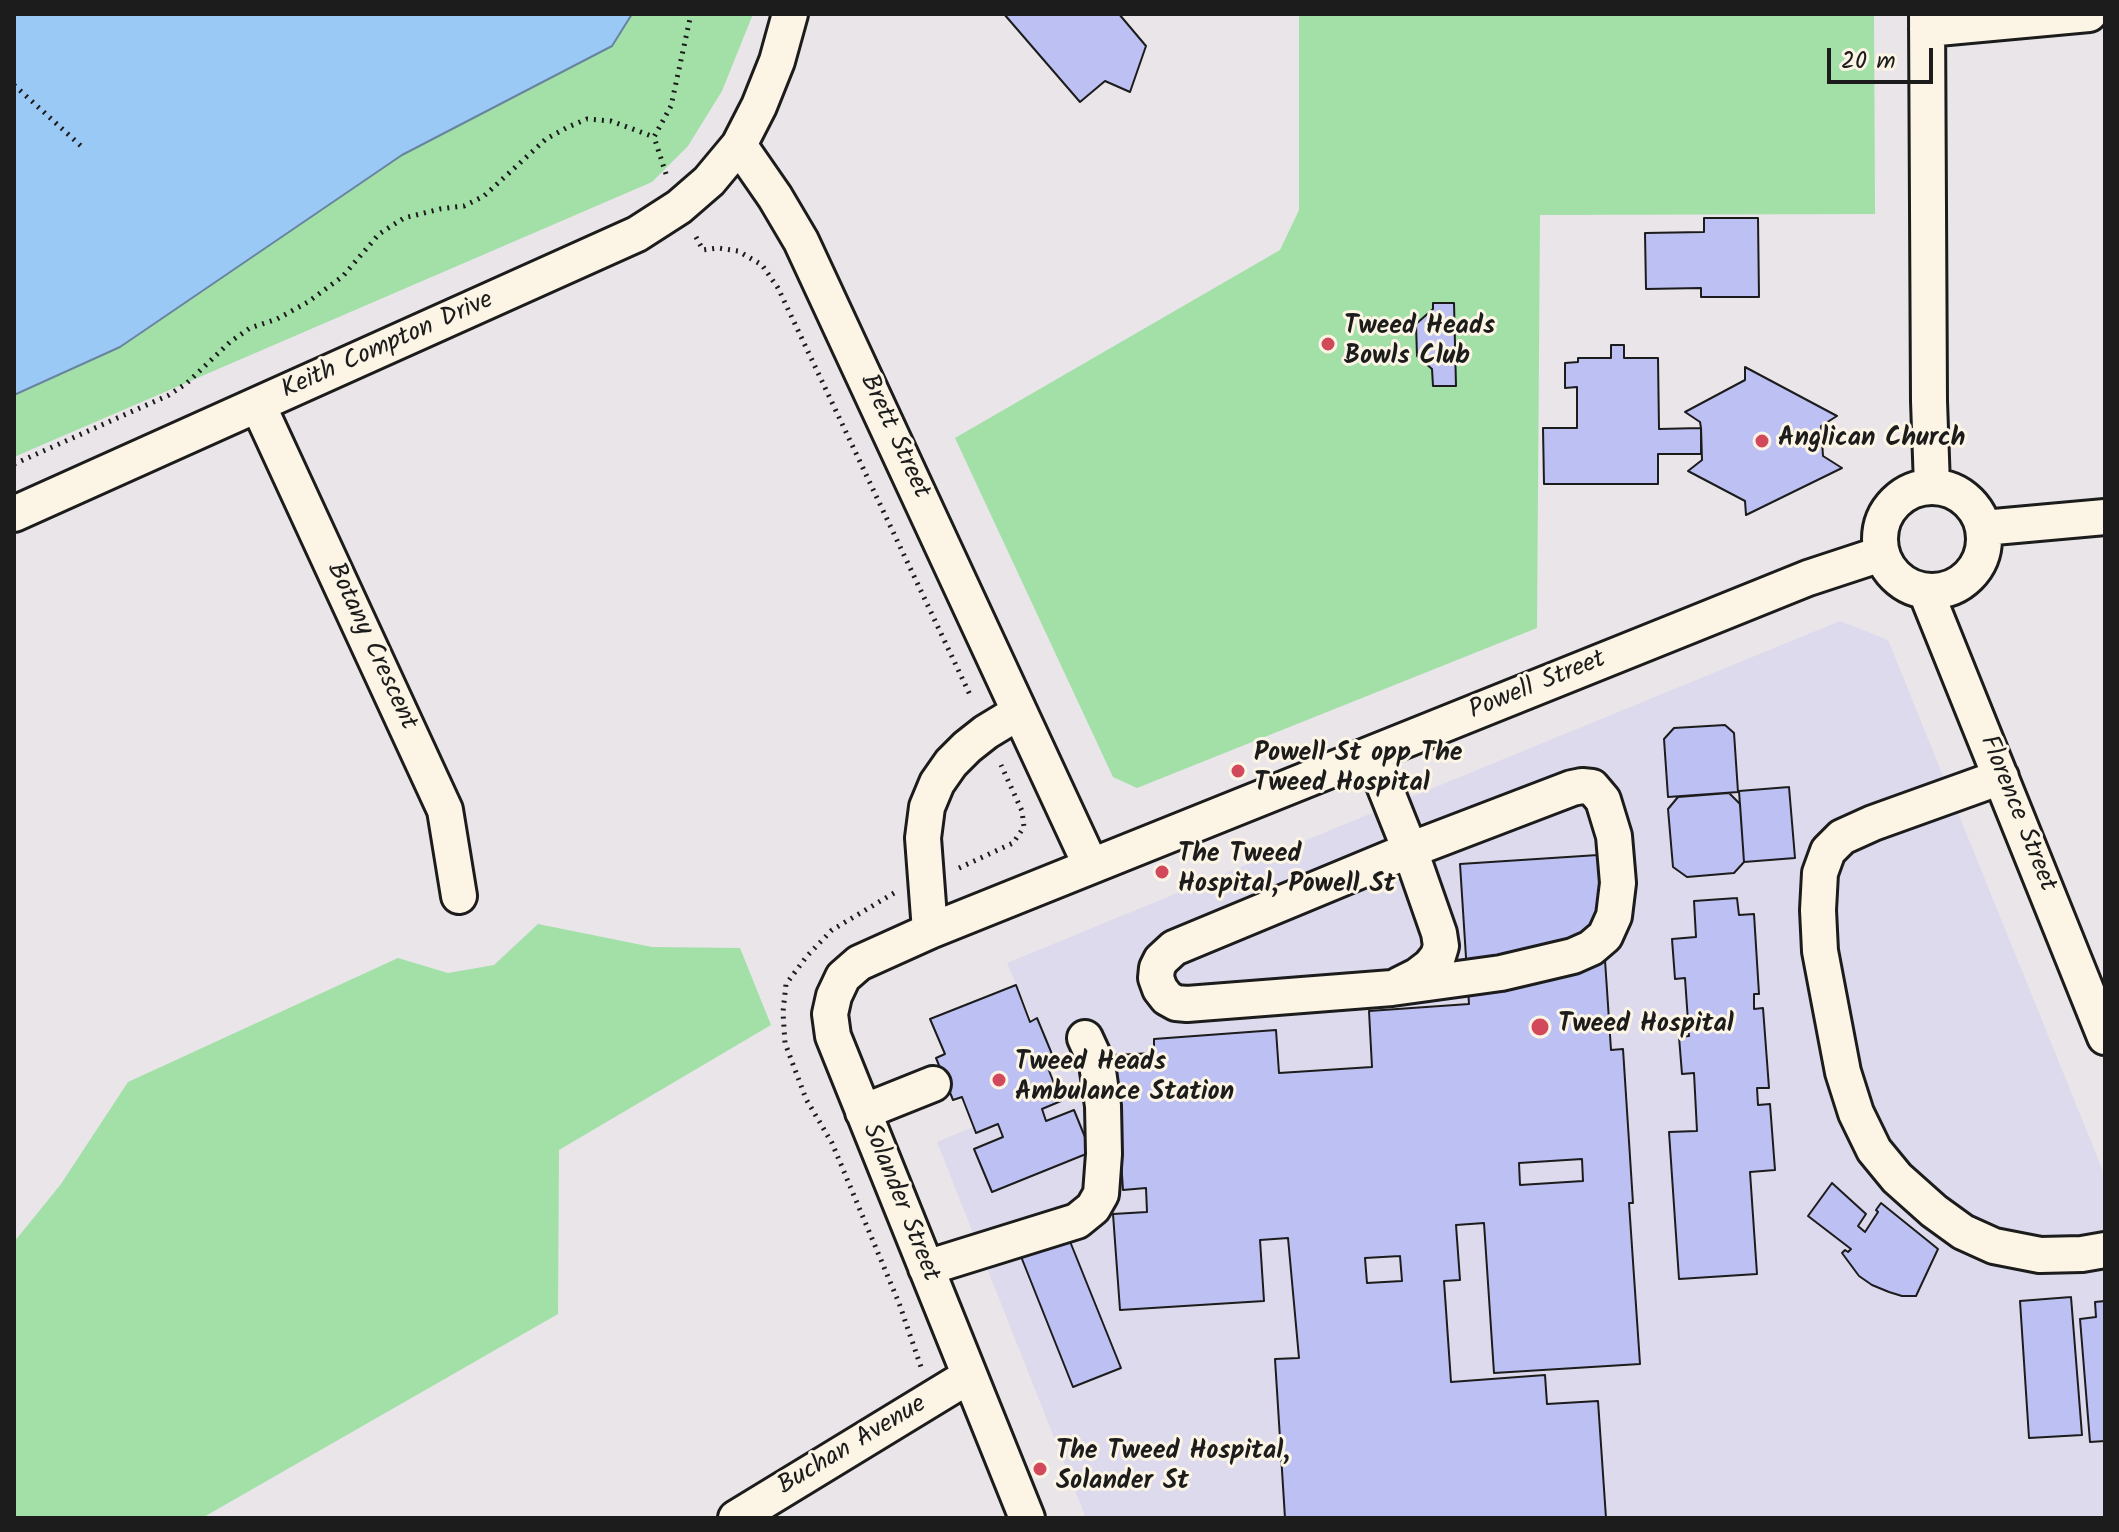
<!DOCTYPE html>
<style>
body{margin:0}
#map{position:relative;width:2119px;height:1532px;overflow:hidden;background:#e9e5e9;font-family:Kalam,sans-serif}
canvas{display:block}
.frame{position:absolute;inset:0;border:16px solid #1c1c1c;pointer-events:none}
.scale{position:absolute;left:1827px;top:48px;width:106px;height:36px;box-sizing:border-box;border:4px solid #1c1c1c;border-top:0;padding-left:10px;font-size:24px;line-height:28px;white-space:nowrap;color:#1c1c1c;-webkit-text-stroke:6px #fcf5e5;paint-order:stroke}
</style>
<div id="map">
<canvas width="2119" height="1532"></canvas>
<div class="frame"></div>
<div class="scale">20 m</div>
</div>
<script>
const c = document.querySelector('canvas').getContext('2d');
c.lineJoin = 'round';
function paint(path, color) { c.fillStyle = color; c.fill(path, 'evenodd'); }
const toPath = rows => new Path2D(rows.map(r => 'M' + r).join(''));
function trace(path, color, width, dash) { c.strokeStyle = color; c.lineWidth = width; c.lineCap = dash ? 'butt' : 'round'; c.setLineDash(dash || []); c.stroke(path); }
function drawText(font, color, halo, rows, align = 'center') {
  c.font = font + ' Kalam,sans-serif'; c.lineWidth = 6; c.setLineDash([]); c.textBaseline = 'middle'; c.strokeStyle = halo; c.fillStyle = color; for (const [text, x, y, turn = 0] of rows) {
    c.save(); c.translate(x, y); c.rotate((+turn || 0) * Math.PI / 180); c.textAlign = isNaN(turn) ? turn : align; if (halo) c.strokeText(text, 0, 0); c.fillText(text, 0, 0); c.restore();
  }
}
paint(toPath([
 [1840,621,1888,640,2105,1176,2105,1518,1086,1518,937,1142,1063,1090,1007,963]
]), '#dcdaec');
paint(toPath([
 [632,14,753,14,722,91,688,146,652,182,14,457,14,396,120,347,402,155,612,46],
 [1299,14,1874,14,1875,214,1540,215,1537,628,1137,788,1113,777,955,438,1280,250,1299,210],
 [538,924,652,947,740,948,771,1025,559,1150,558,1314,202,1518,14,1518,14,1242,61,1184,128,1082,398,958,448,973,494,965]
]), '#a2e0a8');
const water = toPath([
 [14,14,632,14,612,46,402,155,120,347,14,395,14,14]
]);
paint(water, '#9bc9f6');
trace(water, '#68849f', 2);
const building = toPath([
 [1004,14,1119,14,1146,46,1130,92,1105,81,1080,102,1004,14],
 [1704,218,1758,218,1759,297,1701,297,1701,288,1646,289,1645,233,1704,232,1704,218],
 [1433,303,1454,303,1456,386,1433,386,1432,369,1417,356,1416,324,1433,309,1433,303],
 [1611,345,1624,345,1624,358,1658,358,1659,429,1701,428,1701,454,1658,454,1658,484,1544,484,1543,428,1577,428,1577,387,1565,388,1565,363,1578,362,1578,358,1611,358,1611,345],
 [1745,367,1837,416,1821,426,1823,456,1842,468,1746,515,1745,501,1688,471,1702,460,1701,428,1700,422,1685,412,1745,380,1745,367],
 [1725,725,1734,733,1738,792,1668,797,1664,739,1674,728,1725,725],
 [1789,787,1795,858,1744,862,1739,791,1789,787],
 [1729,793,1740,804,1744,862,1734,873,1687,877,1673,867,1668,809,1678,797,1729,793],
 [1598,855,1611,1050,1623,1049,1633,1203,1629,1203,1640,1364,1494,1373,1484,1223,1456,1225,1460,1280,1444,1281,1451,1382,1545,1375,1547,1404,1598,1401,1606,1518,1285,1518,1275,1359,1299,1358,1288,1238,1260,1240,1264,1301,1120,1310,1113,1214,1147,1212,1146,1188,1123,1190,1114,1055,1154,1053,1154,1039,1276,1030,1279,1073,1372,1067,1369,1011,1469,1004,1460,864,1598,855],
 [1582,1159,1583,1181,1520,1185,1519,1163,1582,1159],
 [1400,1256,1402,1281,1367,1283,1365,1258,1400,1256],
 [1737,898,1739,915,1754,914,1759,994,1754,994,1754,1009,1763,1008,1769,1088,1757,1088,1758,1105,1770,1104,1775,1170,1750,1172,1757,1274,1679,1279,1669,1132,1697,1131,1694,1073,1682,1074,1679,1037,1689,1036,1685,978,1675,979,1672,939,1696,937,1694,901,1737,898],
 [1016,985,1030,1022,1037,1018,1054,1059,1046,1063,1061,1101,1042,1109,1046,1121,1074,1110,1091,1152,992,1192,974,1149,1003,1137,998,1124,976,1133,962,1097,953,1100,936,1058,945,1054,930,1019,1016,985],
 [1832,1183,1866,1214,1858,1226,1865,1232,1878,1212,1876,1210,1881,1203,1938,1249,1916,1296,1902,1296,1889,1292,1872,1285,1859,1276,1842,1253,1845,1250,1848,1252,1851,1249,1808,1216,1832,1183],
 [1067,1234,1121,1368,1073,1387,1020,1254,1067,1234],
 [2071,1297,2082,1435,2029,1438,2020,1301,2071,1297],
 [2105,1301,2105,1441,2090,1442,2080,1319,2096,1317,2095,1302,2105,1301]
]);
paint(building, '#bdc0f2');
trace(building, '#1c1c1c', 2);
const minor = toPath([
 [1927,14,1929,401,1932,486],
 [1927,29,2089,14],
 [739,145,775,197,801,241,1091,866],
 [258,405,445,810,459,896],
 '1880 539a52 52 0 1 1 104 0a52 52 0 1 1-104 0Z',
 [14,514,637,234,679,207,709,181,739,145,759,106,777,61,790,14],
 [1983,528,2105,517],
 [1926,592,2105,1037],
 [1372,755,1410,850,1439,933,1441,946,1438,956,1430,966,1417,976,1399,985],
 [2001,777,1873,823,1842,837,1828,851,1820,873,1818,910,1820,951,1843,1072,1856,1113,1874,1150,1897,1178,1934,1211,1963,1232,1994,1246,2040,1255,2082,1254,2105,1250],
 [1582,786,1592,787,1603,800,1614,836,1618,883,1614,916,1605,936,1591,948,1573,956,1501,973,1392,988,1187,1004,1176,1003,1167,998,1160,989,1156,978,1157,968,1161,960,1174,948,1410,850,1572,788,1582,786],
 [930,931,923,838,927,807,937,783,951,763,967,747,986,732,1019,712],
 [863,1112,933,1084],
 [926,1268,1077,1221,1093,1208,1101,1194,1104,1154,1103,1106,1097,1064,1085,1038],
 [736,1518,969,1376],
 [1027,1518,833,1036,830,1014,834,996,843,977,859,963,930,931,1689,626,1808,578,1881,554]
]);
trace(minor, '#1c1c1c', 40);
trace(toPath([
 [14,85,81,146],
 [666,174,654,137,671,106,691,14],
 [696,237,703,250,718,248,738,251,762,265,778,288,971,697],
 [14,464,169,395,187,383,230,342,250,328,277,319,308,302,343,276,379,234,404,218,440,209,464,206,484,196,546,139,568,127,587,119,611,121,654,137],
 [959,868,1013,843,1024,827,1022,811,1001,765],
 [894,893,832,930,807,956,786,984,783,1012,785,1043,806,1099,832,1143,899,1303,921,1367]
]), '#1c1c1c', 5, [2, 6]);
trace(minor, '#fcf5e5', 34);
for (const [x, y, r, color] of [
 [1328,344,8,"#d1495b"],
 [1762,441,8,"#d1495b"],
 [1238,771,8,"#d1495b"],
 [1162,872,8,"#d1495b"],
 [1540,1027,10,"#d1495b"],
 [999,1080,8,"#d1495b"],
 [1040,1469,8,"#d1495b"]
]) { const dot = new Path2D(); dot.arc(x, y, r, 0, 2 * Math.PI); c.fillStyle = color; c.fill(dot); trace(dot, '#fcf5e5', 3); }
drawText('bold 26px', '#1c1c1c', '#fcf5e5', [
 ["Tweed Heads",1344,329],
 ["Bowls Club",1344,359],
 ["Anglican Church",1778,441],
 ["Powell St opp The",1254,756],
 ["Tweed Hospital",1254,786],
 ["The Tweed",1178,857],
 ["Hospital, Powell St",1178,887],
 ["Tweed Hospital",1558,1027],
 ["Tweed Heads",1015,1065],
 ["Ambulance Station",1015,1095],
 ["The Tweed Hospital,",1056,1454],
 ["Solander St",1056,1484]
], 'left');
drawText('26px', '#1c1c1c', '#fcf5e5', [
 ["Keith Compton Drive",388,347,-24],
 ["Brett Street",893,437,65],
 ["Botany Crescent",370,647,65],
 ["Powell Street",1538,687,-22],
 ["Florence Street",2016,814,68],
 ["Solander Street",899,1203,68],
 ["Buchan Avenue",853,1447,-31]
]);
</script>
